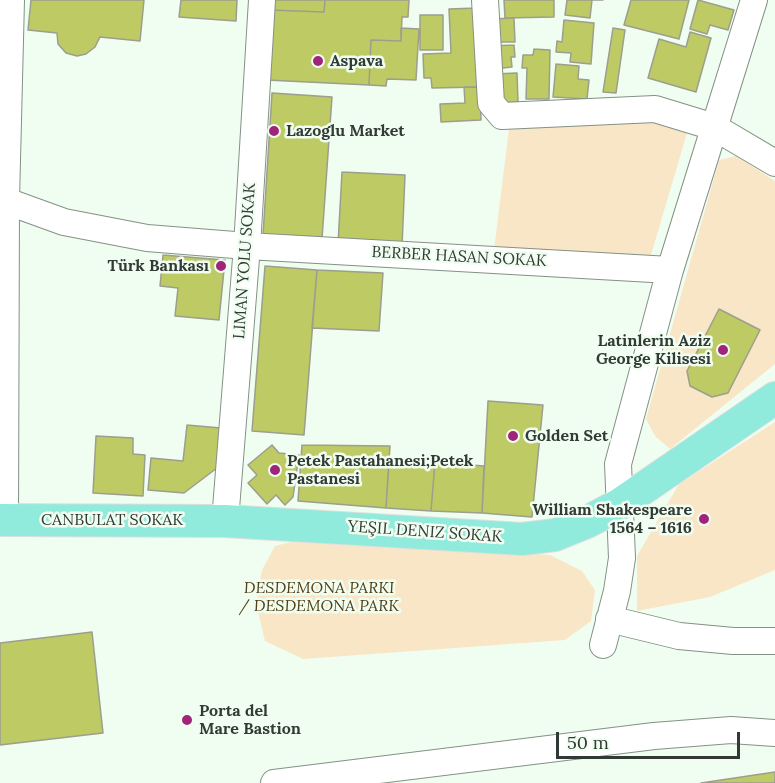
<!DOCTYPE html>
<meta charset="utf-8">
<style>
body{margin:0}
#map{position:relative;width:775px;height:783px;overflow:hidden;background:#f0fef1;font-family:Lora,serif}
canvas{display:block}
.scale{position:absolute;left:556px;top:732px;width:184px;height:27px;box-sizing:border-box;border:3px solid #333934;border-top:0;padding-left:8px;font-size:18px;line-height:21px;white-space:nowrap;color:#333934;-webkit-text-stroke:4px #f0fef1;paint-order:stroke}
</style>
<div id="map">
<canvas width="775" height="783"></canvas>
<div class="scale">50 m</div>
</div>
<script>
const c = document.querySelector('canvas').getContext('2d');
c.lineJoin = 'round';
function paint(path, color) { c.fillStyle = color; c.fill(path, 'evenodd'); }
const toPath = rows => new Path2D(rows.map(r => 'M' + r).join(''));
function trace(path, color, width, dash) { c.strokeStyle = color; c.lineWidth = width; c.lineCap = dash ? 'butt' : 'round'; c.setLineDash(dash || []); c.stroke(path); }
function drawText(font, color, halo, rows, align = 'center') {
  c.font = font + ' Lora,serif'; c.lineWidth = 5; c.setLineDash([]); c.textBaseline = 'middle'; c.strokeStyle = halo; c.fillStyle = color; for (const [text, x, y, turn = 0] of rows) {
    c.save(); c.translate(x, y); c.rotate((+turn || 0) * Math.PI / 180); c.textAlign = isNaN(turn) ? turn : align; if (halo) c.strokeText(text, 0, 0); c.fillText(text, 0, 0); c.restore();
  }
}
paint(toPath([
 [661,122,687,133,651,255,494,250,509,129],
 [736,156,775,181,775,364,670,449,655,436,646,419,719,160],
 [775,422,775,570,710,597,637,611,637,556,679,484],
 [311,537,550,555,582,571,595,590,591,621,565,640,303,659,265,641,256,603,262,570,275,546]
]), '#f8e6c7');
const building = toPath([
 [31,0,144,0,140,41,100,37,95,47,86,54,77,56,66,53,58,44,57,33,28,30,31,0],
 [181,0,237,0,236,21,179,17,181,0],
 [270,0,325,0,324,12,269,10,270,0],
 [325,0,409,0,408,17,402,17,401,41,371,40,369,85,266,80,269,10,324,12,325,0],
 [504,0,554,0,554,17,505,18,504,0],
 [567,0,603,0,592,0,590,18,565,15,567,0],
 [631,0,689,0,679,39,624,25,631,0],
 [698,0,734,10,728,30,710,25,707,34,690,29,698,0],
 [477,8,480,87,432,88,431,78,424,78,423,54,451,53,449,9,477,8],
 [420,15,443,15,443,50,420,50,420,15],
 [514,18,515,42,492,42,491,19,514,18],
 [564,20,594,23,591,64,570,62,571,53,556,52,557,41,562,42,564,20],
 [401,28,419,29,416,80,387,79,386,86,369,85,371,40,401,41,401,28],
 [613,28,625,30,616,93,603,92,613,28],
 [690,32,711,38,696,92,648,78,659,39,686,47,690,32],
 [514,45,515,57,511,57,512,67,493,69,491,46,514,45],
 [534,49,550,50,549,99,526,99,527,68,522,68,523,55,533,55,534,49],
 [556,64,579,66,578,79,589,80,587,99,553,97,556,64],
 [517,73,518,102,497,104,495,74,517,73],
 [464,87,480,87,481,120,441,122,440,104,465,103,464,87],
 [272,93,332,97,322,239,263,235,272,93],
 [342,172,405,175,402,247,338,244,342,172],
 [163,255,225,260,219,320,175,316,178,288,160,286,163,255],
 [265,266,317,270,304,435,252,431,265,266],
 [317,270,383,273,379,331,312,328,317,270],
 [719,309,760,330,728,393,712,397,690,386,687,371,719,309],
 [488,401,543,405,532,517,482,513,488,401],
 [187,425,221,428,217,468,184,493,148,490,151,458,183,461,187,425],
 [96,436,133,438,133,454,145,455,143,496,93,493,96,436],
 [272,445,279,453,299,455,293,497,285,505,276,495,267,504,248,483,257,475,248,465,272,445],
 [302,445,390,446,386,508,298,501,302,445],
 [389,459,435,462,431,511,386,508,389,459],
 [435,462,484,466,482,513,431,511,435,462],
 [92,632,103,733,0,745,0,643,92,632],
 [775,772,775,783,701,783,775,772]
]);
paint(building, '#beca63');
trace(building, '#9c9e8e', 1.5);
const minor = toPath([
 [485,0,491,103,502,116,655,109,714,127,775,163],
 [6,201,64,222,147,238,247,246,670,270],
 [5,520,6,201,11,0],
 [225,521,247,246,262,0],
 [609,619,679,636,733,641,775,641],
 [603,645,617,591,622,558,618,464,670,270,754,0],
 [274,783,654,736,731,730,775,733]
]);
const major = toPath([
 [0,520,225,521,522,539,555,535,587,522,619,505,775,398]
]);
trace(minor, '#849185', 28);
trace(major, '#dedfdf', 34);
trace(minor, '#fff', 26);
trace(major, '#91ebdd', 32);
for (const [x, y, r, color] of [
 [318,61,6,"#a0257a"],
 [274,131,6,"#a0257a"],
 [221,266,6,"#a0257a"],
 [723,350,6,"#a0257a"],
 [513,436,6,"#a0257a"],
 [275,470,6,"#a0257a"],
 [704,519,6,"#a0257a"],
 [187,720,6,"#a0257a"]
]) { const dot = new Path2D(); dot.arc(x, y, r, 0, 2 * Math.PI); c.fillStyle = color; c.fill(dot); trace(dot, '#f0fef1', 2); }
drawText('bold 16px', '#333934', '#f0fef1', [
 ["Aspava",330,61],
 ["Lazoglu Market",286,131],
 ["Türk Bankası",209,266,"right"],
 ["Latinlerin Aziz",711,341,"right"],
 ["George Kilisesi",711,359,"right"],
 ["Golden Set",525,436],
 ["Petek Pastahanesi;Petek",287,461],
 ["Pastanesi",287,479],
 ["William Shakespeare",692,510,"right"],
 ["1564 – 1616",692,528,"right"],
 ["Porta del",199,711],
 ["Mare Bastion",199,729]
], 'left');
drawText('16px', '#333934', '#f0fef1', [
 ["BERBER HASAN SOKAK",459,257,3],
 ["LIMAN YOLU SOKAK",245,261,-86],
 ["CANBULAT SOKAK",112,520],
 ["YEŞIL DENIZ SOKAK",425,532,4]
]);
drawText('italic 16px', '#533e15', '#f0fef1', [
 ["DESDEMONA PARKI",319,588],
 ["/ DESDEMONA PARK",319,606]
]);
</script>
